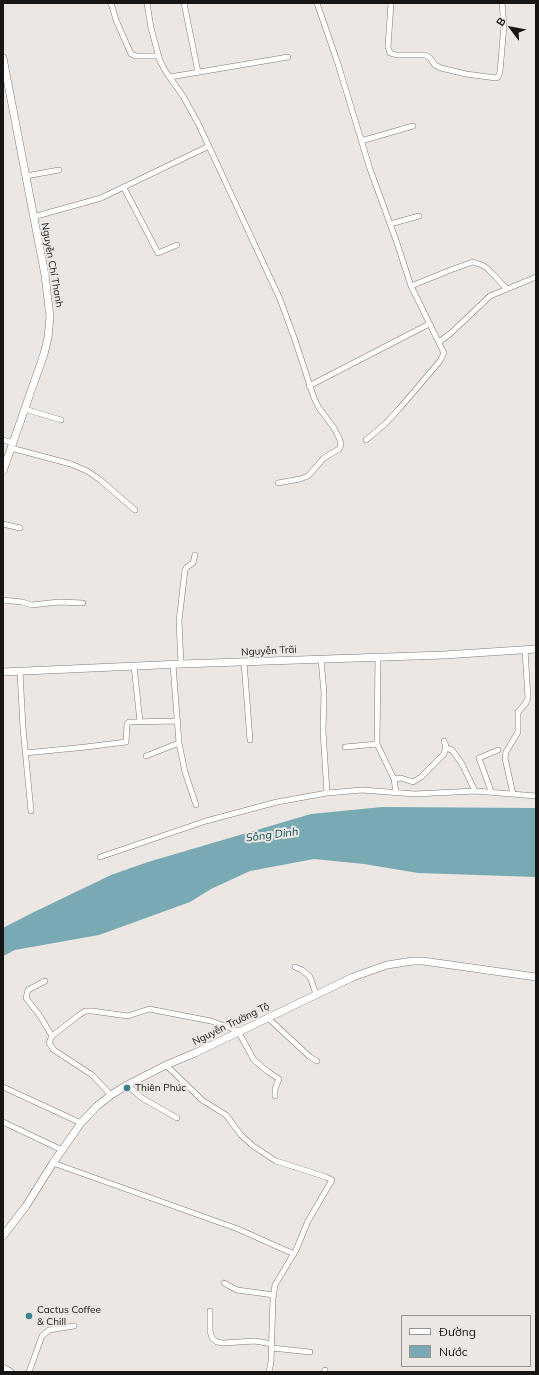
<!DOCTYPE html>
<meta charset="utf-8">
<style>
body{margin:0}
#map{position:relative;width:539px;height:1375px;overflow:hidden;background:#ede7e3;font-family:Mulish,sans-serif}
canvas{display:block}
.frame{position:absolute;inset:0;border:4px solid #181615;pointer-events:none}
.legend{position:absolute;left:401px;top:1315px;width:130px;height:52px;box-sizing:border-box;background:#ede7e3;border:1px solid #989391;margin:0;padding:5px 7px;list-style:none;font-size:12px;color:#181615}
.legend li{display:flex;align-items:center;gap:8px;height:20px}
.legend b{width:20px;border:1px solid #989391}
.north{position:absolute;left:491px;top:8px;width:40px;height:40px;-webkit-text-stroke:3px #ede7e3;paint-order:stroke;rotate:302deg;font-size:11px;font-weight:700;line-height:16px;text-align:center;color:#181615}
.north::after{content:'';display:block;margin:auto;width:14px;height:18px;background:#181615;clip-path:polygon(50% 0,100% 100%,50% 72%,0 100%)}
</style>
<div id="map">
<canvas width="539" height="1375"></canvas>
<div class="frame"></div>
<ul class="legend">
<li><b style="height:5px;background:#fff"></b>Đường</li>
<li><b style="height:11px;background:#79a9b3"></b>Nước</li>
</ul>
<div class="north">B</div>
</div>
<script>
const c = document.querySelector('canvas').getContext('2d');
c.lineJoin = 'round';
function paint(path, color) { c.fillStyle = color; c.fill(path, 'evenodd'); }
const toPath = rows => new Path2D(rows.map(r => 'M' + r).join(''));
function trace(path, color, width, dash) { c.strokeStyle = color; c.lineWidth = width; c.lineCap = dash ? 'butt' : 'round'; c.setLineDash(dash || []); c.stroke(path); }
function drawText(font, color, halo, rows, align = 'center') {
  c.font = font + ' Mulish,sans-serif'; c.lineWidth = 4; c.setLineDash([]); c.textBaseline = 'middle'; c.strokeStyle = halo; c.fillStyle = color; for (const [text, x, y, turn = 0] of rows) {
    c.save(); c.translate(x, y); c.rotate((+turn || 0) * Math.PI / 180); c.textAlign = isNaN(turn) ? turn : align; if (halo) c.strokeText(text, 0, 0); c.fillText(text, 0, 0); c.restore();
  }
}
paint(toPath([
 [382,807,536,808,536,877,418,873,364,864,314,859,250,871,211,889,190,902,99,935,15,950,3,956,3,928,32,913,111,875,148,862,311,814]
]), '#79a9b3');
const street = toPath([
 [111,3,116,20,131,54,136,56,159,56],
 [147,3,151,28,160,61,166,72,183,96,198,123,280,299,295,340,314,398,319,408,334,428,340,440,341,445,339,449,324,458,308,476,300,479,278,483],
 [184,3,198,72],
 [317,3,338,64,370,169,397,243,411,286,444,353,440,361,399,409,385,424,366,440],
 [391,3,388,47,390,53,396,55,425,55,430,58,435,65,441,68,466,74,496,78,498,77,500,72,502,48,504,26,502,3],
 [170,77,288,57],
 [361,141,413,126],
 [26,176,59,170],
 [124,188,158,253,177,245],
 [33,217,101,198,209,146],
 [390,224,419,216],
 [411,286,453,269,473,262,482,265,488,269,507,289],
 [439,342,451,333,490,296,536,277],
 [309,386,429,324],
 [25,409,61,420],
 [3,440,13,443],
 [11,448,71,464,87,471,99,479,135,510],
 [3,524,20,528],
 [3,600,22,602,32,605,59,602,83,603],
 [378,656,377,744,394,779,396,792],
 [321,659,324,693,323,731,327,793],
 [244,662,250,740],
 [181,664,179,621,185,570,187,567,193,563,195,555],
 [173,665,179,743,185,772,196,805],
 [134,666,140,722],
 [20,672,23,728,31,811],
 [345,747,377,744],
 [445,748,452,750,462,764,475,791],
 [25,753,86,747,126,742,127,724,129,722,178,721],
 [146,756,179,743],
 [394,779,401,778,413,782,421,777,444,754,446,746,444,741],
 [491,791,479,758,498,750],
 [513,794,505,758,506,752,518,732,518,712,526,703,528,698,525,650],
 [100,857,206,821,277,802,327,793,362,790,415,794,475,791,536,796],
 [295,967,302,970,310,977,316,994],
 [45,981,28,990,26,998,40,1016,52,1036],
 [268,1018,310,1057,317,1061],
 [166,1065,202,1100,226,1115,241,1135,253,1146,276,1161,326,1177,332,1180,308,1221,296,1250,275,1285,273,1298,271,1362,269,1372],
 [127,1085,142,1098,177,1118],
 [3,1087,81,1123],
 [111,1095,92,1075,54,1050,49,1043,52,1036,79,1015,85,1011,92,1011,128,1016,149,1009,211,1021,238,1031,254,1060,267,1071,279,1079,275,1089,275,1096],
 [3,1122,62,1150],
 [53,1163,238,1229,294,1254],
 [224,1283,237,1290,274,1295],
 [210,1311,210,1331,212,1338,217,1342,223,1343,255,1341,272,1344],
 [272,1348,310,1352],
 [29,1372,42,1336,49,1330,74,1326],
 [324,1372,325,1370]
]);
const secondary = toPath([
 [3,58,45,275,50,317,48,338,44,354,3,471],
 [3,672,181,664,444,655,536,649],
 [3,1236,26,1206,53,1163,81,1123,97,1106,111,1095,127,1085,166,1065,195,1053,353,977,387,965,413,961,423,961,536,977],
 [3,1368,10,1372]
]);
trace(street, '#7e7976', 6);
trace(secondary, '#7e7976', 8);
trace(street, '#fff', 5);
trace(secondary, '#fff', 7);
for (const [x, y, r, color] of [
 [127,1088,4,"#3c818f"],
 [29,1316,4,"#3c818f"]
]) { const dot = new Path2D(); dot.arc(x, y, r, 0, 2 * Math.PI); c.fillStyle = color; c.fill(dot); trace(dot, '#ede7e3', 1.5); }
drawText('10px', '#181615', '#ede7e3', [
 ["Nguyễn Chí Thanh",52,265,80],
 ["Nguyễn Trãi",269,651,-3],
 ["Nguyễn Trường Tộ",231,1024,-26]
]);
drawText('10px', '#181615', '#ede7e3', [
 ["Thiên Phúc",135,1088],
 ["Cactus Coffee",37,1310],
 ["& Chill",37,1322]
], 'left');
drawText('italic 11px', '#024d58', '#ede7e3', [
 ["Sông Dinh",272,835,-7]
]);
</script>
